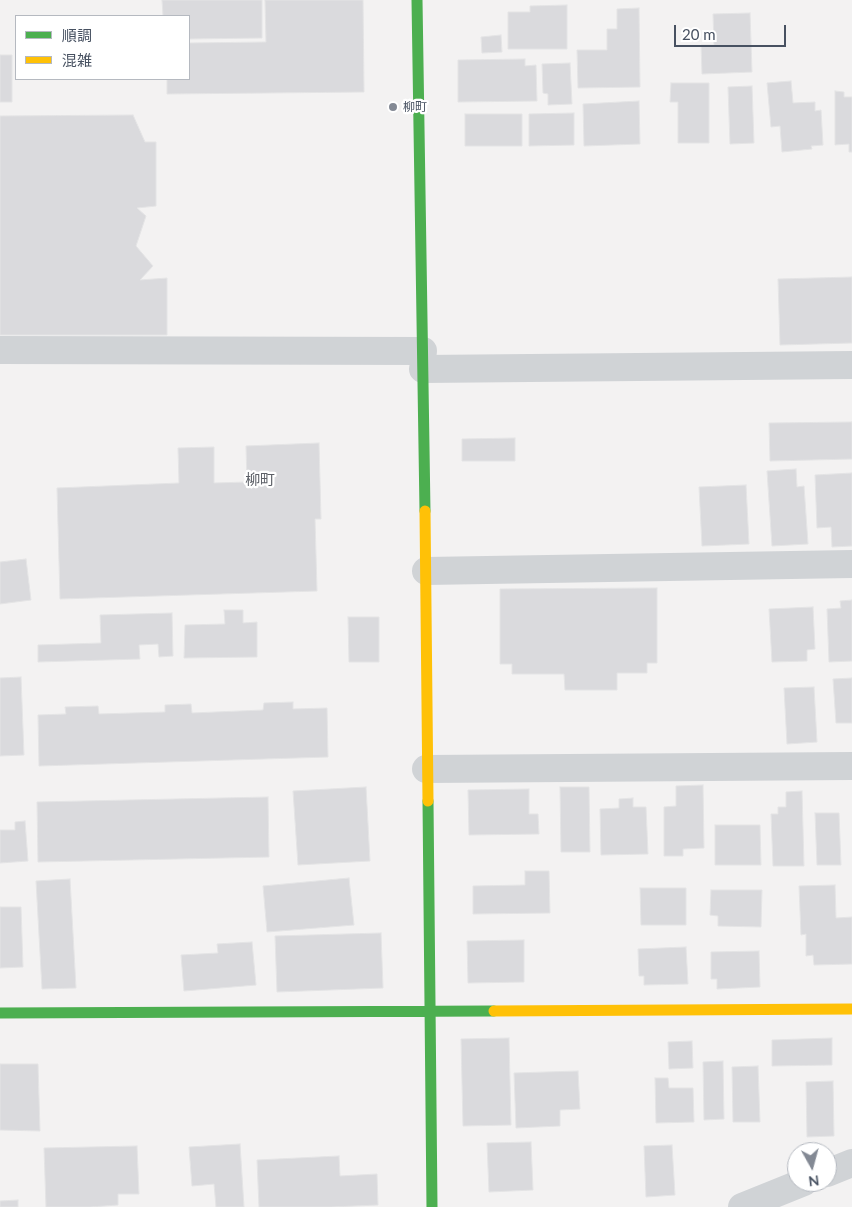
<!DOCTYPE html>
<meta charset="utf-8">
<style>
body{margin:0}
#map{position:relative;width:852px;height:1207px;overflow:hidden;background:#f3f2f2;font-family:Lato,"Noto Sans JP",sans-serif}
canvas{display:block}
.legend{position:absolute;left:15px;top:15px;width:175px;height:65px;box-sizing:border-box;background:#fff;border:1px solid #b5b9c0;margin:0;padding:6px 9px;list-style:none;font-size:15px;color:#475161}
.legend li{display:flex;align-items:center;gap:10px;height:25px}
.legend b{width:25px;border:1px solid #b5b9c0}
.north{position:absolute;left:787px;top:1142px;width:50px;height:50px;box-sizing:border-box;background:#fff;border:1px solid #b5b9c0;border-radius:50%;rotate:173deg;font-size:14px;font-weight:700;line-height:20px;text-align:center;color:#475161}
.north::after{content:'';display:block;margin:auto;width:18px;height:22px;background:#838994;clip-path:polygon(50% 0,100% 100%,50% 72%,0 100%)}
.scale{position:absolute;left:674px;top:25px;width:112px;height:22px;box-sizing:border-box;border:2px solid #475161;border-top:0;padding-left:6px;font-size:15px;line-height:18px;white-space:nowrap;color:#475161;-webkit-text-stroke:4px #fff;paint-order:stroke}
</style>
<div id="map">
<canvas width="852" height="1207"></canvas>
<ul class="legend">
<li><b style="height:6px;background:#4caf50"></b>順調</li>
<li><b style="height:6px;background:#ffc107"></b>混雑</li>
</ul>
<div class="north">N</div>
<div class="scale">20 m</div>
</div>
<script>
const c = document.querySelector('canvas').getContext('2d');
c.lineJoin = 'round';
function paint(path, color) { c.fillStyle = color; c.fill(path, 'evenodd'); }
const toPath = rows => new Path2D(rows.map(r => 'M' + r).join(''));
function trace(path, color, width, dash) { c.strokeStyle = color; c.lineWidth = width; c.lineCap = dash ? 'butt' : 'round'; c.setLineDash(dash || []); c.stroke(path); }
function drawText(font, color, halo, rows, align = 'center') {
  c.font = font + ' Lato,"Noto Sans JP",sans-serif'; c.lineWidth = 4.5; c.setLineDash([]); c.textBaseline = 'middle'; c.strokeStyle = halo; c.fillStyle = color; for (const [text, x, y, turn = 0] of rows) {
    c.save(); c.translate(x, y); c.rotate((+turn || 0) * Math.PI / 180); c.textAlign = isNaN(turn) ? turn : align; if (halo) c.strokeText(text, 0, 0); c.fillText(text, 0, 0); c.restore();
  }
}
const building = toPath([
 [162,0,262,0,262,38,189,39,189,16,163,16,162,0],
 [265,0,363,0,364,92,167,94,167,79,189,79,189,43,266,42,265,0],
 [567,5,567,49,508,49,508,12,530,12,530,6,567,5],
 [639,8,640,87,578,88,577,50,607,50,607,29,617,29,617,9,639,8],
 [750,13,752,72,702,74,701,45,714,45,713,14,750,13],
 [501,35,502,52,482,53,481,37,501,35],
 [0,55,12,55,12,102,0,102,0,55],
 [525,59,525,66,536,65,537,101,458,102,458,60,525,59],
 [570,63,572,104,548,105,548,94,543,93,542,64,570,63],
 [791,81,793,103,815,102,815,111,821,110,823,145,811,146,812,149,782,152,780,126,771,127,767,83,791,81],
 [671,83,709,83,709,143,678,143,678,102,670,102,671,83],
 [752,86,754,143,730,144,728,87,752,86],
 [835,91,844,92,844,97,852,97,852,152,849,152,849,144,835,145,835,91],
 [639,101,640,144,584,146,583,104,639,101],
 [574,113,574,145,529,146,529,114,574,113],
 [465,114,522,114,522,146,465,146,465,114],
 [133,115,145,142,156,142,156,206,137,208,146,216,136,246,153,266,140,280,167,278,167,335,0,335,0,116,133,115],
 [852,277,852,343,780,345,778,279,852,277],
 [852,422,852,459,770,461,769,423,852,422],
 [515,438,515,461,462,461,462,439,515,438],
 [319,443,321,519,315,519,317,591,60,599,57,488,179,483,178,448,214,447,214,483,247,482,246,446,319,443],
 [796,469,797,487,804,486,808,544,772,546,767,471,796,469],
 [852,473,852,546,832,547,831,527,817,528,815,475,852,473],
 [746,485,749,544,702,546,699,487,746,485],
 [26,559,31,600,0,604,0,562,26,559],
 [657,588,657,663,647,663,647,673,617,673,617,690,565,690,564,674,512,674,512,664,500,664,500,589,657,588],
 [852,600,852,661,829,662,827,609,841,608,840,601,852,600],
 [813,607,815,649,807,650,807,661,772,662,769,609,813,607],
 [224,610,243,610,243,623,257,622,257,657,184,658,185,625,225,624,224,610],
 [172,613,173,656,159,657,158,644,139,645,140,659,38,662,38,645,101,643,100,615,172,613],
 [348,617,379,617,379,662,349,662,348,617],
 [21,677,24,755,0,756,0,678,21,677],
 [852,678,852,723,836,723,833,679,852,678],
 [814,687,817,742,787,744,784,688,814,687],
 [293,702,293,709,327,708,328,757,39,766,38,715,66,714,65,707,98,706,99,714,165,712,165,705,191,704,192,713,263,710,264,703,293,702],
 [703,785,704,848,683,849,683,856,664,856,664,807,676,806,676,786,703,785],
 [366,787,370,861,298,865,293,791,366,787],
 [560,787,589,787,590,852,561,852,560,787],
 [529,789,529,814,538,814,539,834,469,835,468,790,529,789],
 [802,791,804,866,773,866,771,814,778,814,778,807,786,807,786,792,802,791],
 [268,797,269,857,38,862,37,802,268,797],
 [633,798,633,807,646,807,648,854,601,855,600,809,619,808,619,799,633,798],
 [815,813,839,813,841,865,817,865,815,813],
 [25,821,28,861,0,863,0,830,15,830,15,822,25,821],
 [715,825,760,825,761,865,715,865,715,825],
 [525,871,549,871,550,913,473,914,473,886,525,885,525,871],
 [349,878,354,925,267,932,263,886,349,878],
 [70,879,76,988,42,989,36,881,70,879],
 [835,885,836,918,852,917,852,964,814,965,813,955,806,956,806,934,801,935,799,886,835,885],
 [640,888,686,888,686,925,641,925,640,888],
 [711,890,762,890,761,927,718,926,718,916,710,915,711,890],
 [0,907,21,907,23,967,0,968,0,907],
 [381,933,383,988,277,992,275,936,381,933],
 [524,940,524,982,468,983,467,941,524,940],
 [252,942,256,985,184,991,181,955,218,953,217,944,252,942],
 [686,947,688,984,644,985,644,976,639,976,638,949,686,947],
 [759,951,760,987,717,989,717,979,711,979,711,952,759,951],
 [509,1038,511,1125,463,1126,461,1039,509,1038],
 [832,1038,832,1065,772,1066,772,1040,832,1038],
 [692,1041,693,1068,669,1069,668,1042,692,1041],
 [723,1061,724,1119,704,1120,703,1062,723,1061],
 [0,1064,38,1064,40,1131,0,1130,0,1064],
 [758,1066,760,1122,733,1122,732,1067,758,1066],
 [578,1071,580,1109,560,1110,560,1126,516,1128,514,1073,578,1071],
 [655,1078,668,1078,669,1088,693,1088,694,1122,656,1123,655,1078],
 [833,1081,834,1136,807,1137,806,1082,833,1081],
 [531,1142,533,1190,489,1192,487,1143,531,1142],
 [240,1144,244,1207,216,1207,214,1184,192,1186,189,1147,240,1144],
 [672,1145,675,1195,646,1197,644,1146,672,1145],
 [137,1146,139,1194,118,1194,118,1205,90,1207,46,1207,44,1148,137,1146],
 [339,1156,340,1176,377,1174,378,1205,331,1207,259,1207,257,1160,339,1156],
 [18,1200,18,1207,0,1207,0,1201,18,1200]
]);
paint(building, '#dadadd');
trace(building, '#e4e4e5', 1);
trace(toPath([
 [0,350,423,351],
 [423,369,852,365],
 [426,571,852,564],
 [426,769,852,766],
 [827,1173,852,1163],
 [742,1207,804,1182]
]), '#d0d3d6', 28);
trace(toPath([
 [417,0,425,511],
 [428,801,432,1207],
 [0,1013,494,1011]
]), '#4caf50', 11);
trace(toPath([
 [425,511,428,801],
 [494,1011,852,1009]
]), '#ffc107', 11);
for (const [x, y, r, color] of [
 [393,107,5,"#838994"]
]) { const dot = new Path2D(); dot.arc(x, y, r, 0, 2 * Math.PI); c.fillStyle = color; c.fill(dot); trace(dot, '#fff', 2); }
drawText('12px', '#475161', '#fff', [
 ["柳町",403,107]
], 'left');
drawText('15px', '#5d6067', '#fff', [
 ["柳町",260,480]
]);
</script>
